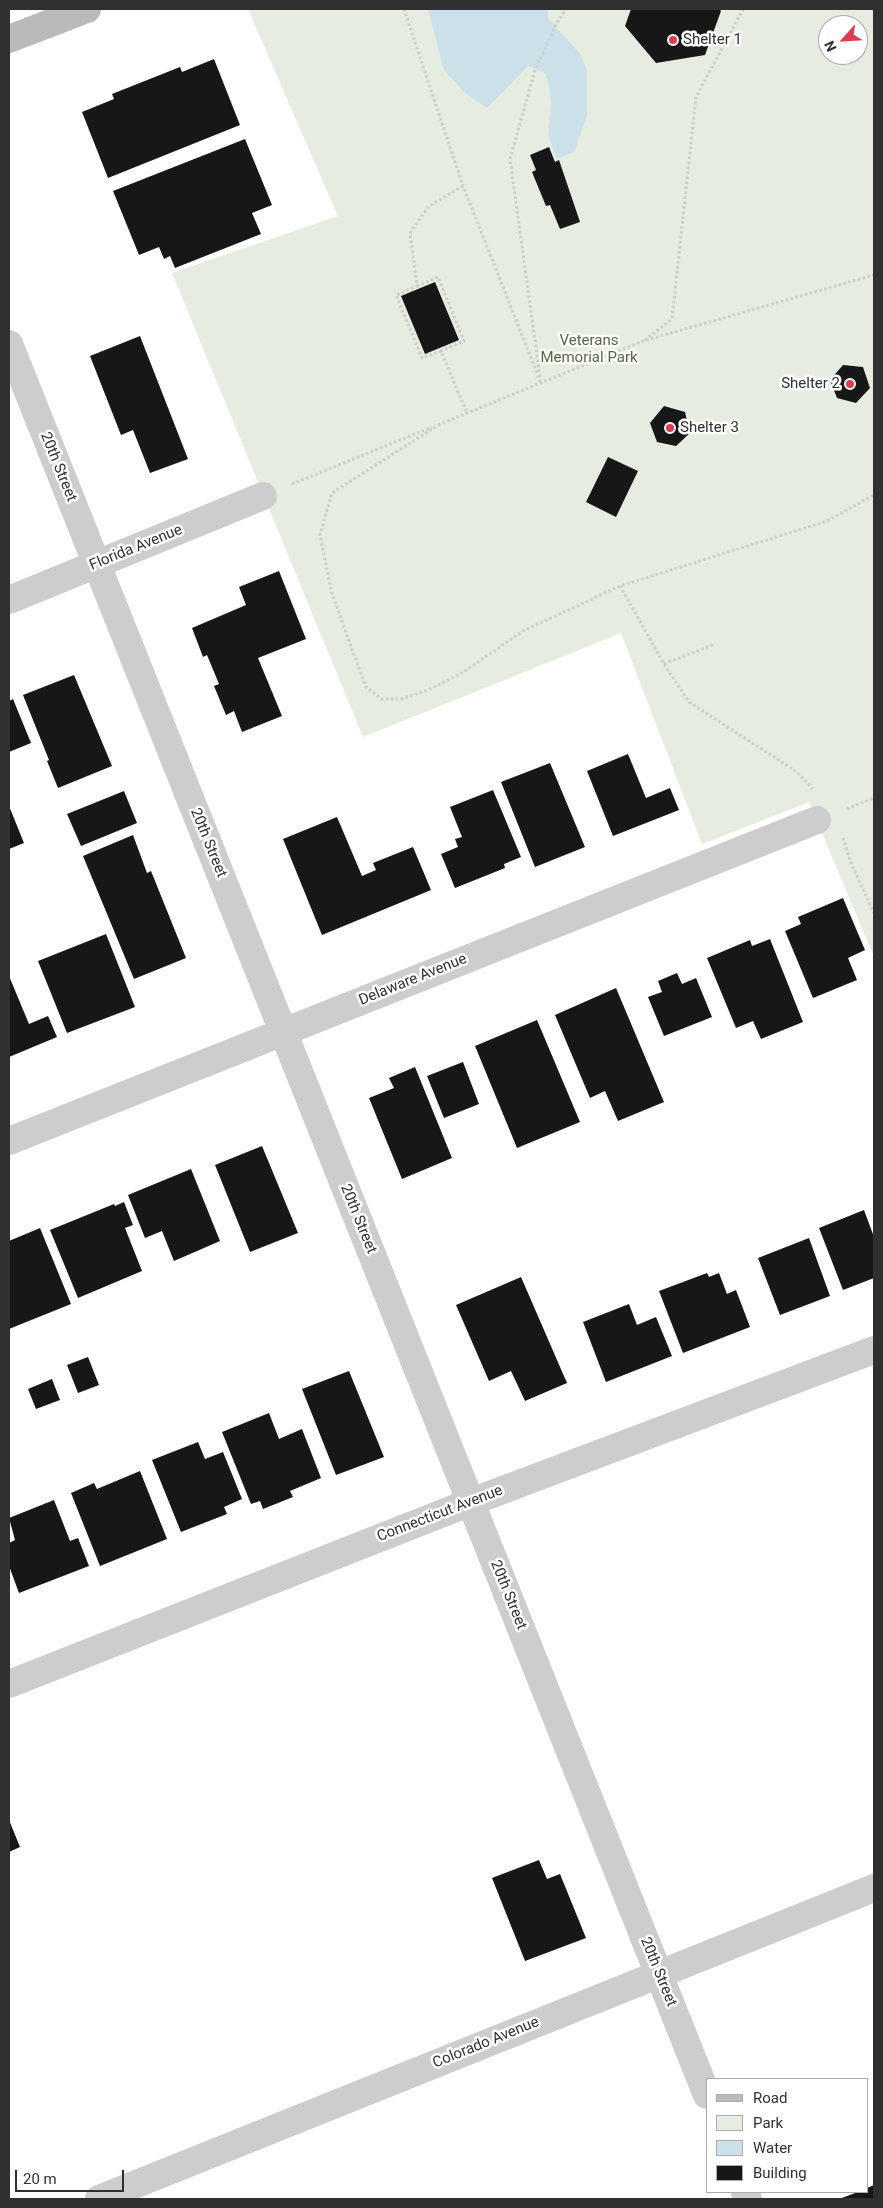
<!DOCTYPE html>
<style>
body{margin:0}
#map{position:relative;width:883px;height:2208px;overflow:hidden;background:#fff;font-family:Roboto,sans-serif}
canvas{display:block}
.frame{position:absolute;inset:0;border:10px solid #303030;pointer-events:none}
.legend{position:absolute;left:706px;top:2078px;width:162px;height:115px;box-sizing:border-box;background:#fff;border:1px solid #acacac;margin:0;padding:6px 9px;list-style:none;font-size:15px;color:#303030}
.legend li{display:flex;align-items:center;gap:10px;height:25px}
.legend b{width:25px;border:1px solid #acacac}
.north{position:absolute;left:818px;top:15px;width:50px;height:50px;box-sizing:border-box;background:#fff;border:1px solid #acacac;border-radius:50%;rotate:244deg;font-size:14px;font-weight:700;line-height:20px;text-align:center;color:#303030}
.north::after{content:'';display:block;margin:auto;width:18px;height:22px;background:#db3d52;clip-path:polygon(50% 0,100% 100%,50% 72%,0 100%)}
.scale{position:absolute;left:15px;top:2170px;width:109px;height:22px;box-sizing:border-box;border:2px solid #303030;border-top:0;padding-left:6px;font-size:15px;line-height:18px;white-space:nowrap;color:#303030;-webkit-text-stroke:4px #fff;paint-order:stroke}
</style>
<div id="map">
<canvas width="883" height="2208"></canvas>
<div class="frame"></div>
<ul class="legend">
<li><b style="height:6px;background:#bababa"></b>Road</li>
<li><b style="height:14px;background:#e6ecdf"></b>Park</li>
<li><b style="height:14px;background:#cce0ea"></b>Water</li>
<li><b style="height:14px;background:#171717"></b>Building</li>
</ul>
<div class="north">N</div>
<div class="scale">20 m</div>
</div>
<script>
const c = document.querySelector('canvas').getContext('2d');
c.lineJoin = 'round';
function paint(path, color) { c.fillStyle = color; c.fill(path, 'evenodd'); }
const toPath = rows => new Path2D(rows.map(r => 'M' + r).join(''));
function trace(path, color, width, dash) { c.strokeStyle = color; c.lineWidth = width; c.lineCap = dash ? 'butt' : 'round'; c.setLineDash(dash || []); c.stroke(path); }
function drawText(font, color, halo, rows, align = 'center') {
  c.font = font + ' Roboto,sans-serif'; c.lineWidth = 5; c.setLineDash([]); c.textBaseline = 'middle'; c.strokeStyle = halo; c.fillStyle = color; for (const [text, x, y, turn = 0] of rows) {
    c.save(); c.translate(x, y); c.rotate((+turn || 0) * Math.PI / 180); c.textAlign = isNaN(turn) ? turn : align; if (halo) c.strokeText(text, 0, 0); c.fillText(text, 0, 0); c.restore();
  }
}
paint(toPath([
 [248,9,874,9,874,957,809,802,702,844,621,633,363,737,172,273,338,216],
 [828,25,858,25,858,55,828,55]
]), '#e6ecdf');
paint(toPath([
 [428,9,548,9,548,18,581,55,587,71,587,116,574,152,557,159,548,135,551,106,550,90,545,73,528,66,487,108,464,92,444,70]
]), '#cce0ea');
paint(toPath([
 [631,9,719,9,721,11,705,55,656,63,625,26],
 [214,59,240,125,108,178,82,112,114,99,112,94,180,67,182,72],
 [245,139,272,205,252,213,261,234,175,268,170,256,164,259,159,247,139,255,113,191],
 [549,147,555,162,559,160,580,222,560,229,550,205,546,206,532,172,536,170,530,155],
 [435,282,459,340,425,354,401,296],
 [140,336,188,459,150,473,133,430,121,435,90,356],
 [843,365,863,367,870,388,856,403,837,398,830,380],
 [664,406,685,412,690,433,676,446,657,442,650,423],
 [608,457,638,471,616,517,586,502],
 [279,571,306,639,258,658,282,716,242,732,234,711,226,715,214,686,219,684,207,655,203,657,192,628,246,605,239,587],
 [74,675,112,766,58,788,47,761,49,760,23,695],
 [13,699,31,743,9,752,9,701],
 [628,754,646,798,670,788,679,810,613,836,587,771],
 [550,763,585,847,535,867,501,782],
 [493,790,521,857,504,864,505,868,455,888,441,854,458,847,455,839,462,837,450,807],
 [124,791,137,823,81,846,67,814],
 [9,806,24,843,9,849],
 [337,817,362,876,376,870,373,863,413,847,431,890,322,935,283,839],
 [133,835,147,873,151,871,186,958,134,979,83,856],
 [843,898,865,950,848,958,857,980,813,998,785,931,801,924,798,917],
 [106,934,135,1007,67,1033,38,961],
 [770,939,803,1022,761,1039,753,1021,736,1028,707,958,750,940,752,946],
 [677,973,682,984,696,978,712,1017,664,1036,648,997,662,992,658,981],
 [9,976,29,1024,48,1016,57,1037,9,1057],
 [616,988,664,1102,618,1121,605,1091,590,1098,555,1015],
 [537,1020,580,1122,517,1148,475,1046],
 [463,1062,479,1104,444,1118,427,1076],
 [415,1067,452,1158,402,1179,369,1098,394,1088,389,1078],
 [262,1146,298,1233,250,1252,215,1165],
 [191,1169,220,1241,174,1261,162,1231,145,1238,128,1195],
 [124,1202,133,1225,125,1228,142,1271,78,1298,50,1230,114,1204,115,1206],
 [864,1210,874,1237,874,1278,843,1290,819,1228],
 [40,1228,71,1304,9,1329,9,1241],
 [809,1238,830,1296,780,1315,758,1258],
 [707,1273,709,1277,719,1273,727,1294,736,1290,750,1327,683,1353,659,1291],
 [521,1277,567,1383,525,1401,511,1371,489,1381,456,1305],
 [629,1304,637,1325,656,1317,672,1356,606,1382,583,1322],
 [88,1357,99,1385,78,1393,67,1365],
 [349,1371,384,1457,336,1475,302,1389],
 [52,1379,60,1400,36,1409,28,1389],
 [269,1413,279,1439,302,1429,321,1478,290,1491,293,1497,263,1509,260,1501,251,1504,222,1432],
 [198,1442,205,1459,223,1452,242,1499,224,1507,227,1514,181,1532,152,1460],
 [140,1471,167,1539,100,1566,71,1493,94,1483,97,1489],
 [54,1500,70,1541,78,1538,89,1566,19,1593,9,1566,9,1543,15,1540,9,1518],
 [9,1820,20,1847,9,1852],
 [539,1860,547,1879,560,1874,586,1938,525,1961,492,1878],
 [874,2185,874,2199,839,2199,858,2192,867,2192,867,2188]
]), '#171717');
trace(toPath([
 [404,9,463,186,541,383],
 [463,186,429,206,410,233,417,286,396,295,422,358,441,351,467,413],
 [417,286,438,277,464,341,441,351],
 [645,340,672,319,696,97,743,9],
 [540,377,510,159,535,70,557,23,566,9],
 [440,424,332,493,320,535,331,590,350,644,366,687,381,699,401,699,428,690,462,673,523,631,620,586,827,521,874,495],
 [438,425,643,341,874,275],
 [292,484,432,427],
 [620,586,664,664,689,702,797,772,813,789],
 [664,664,715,644],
 [847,809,874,798],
 [843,838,851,863,874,913]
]), '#cdcdcd', 3, [2.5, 2.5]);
trace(toPath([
 [9,344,707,2095],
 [9,600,263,496],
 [9,1141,817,820],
 [9,1684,471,1502,874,1350],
 [745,2192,748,2199],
 [99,2199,874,1888]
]), '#cdcdcd', 28);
trace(toPath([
 [9,39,87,9]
]), '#bababa', 28);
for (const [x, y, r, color] of [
 [673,40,5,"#db3d52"],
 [850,384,5,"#db3d52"],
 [670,428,5,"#db3d52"]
]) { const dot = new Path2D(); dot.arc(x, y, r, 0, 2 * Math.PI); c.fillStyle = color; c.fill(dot); trace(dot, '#fff', 2); }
drawText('15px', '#303030', '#fff', [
 ["Shelter 1",683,40],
 ["Shelter 2",840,384,"right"],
 ["Shelter 3",680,428]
], 'left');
drawText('15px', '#55693f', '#fff', [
 ["Veterans",589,341],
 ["Memorial Park",589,358]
]);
drawText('15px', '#303030', '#fff', [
 ["20th Street",58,467,68],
 ["Florida Avenue",136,548,-22],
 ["20th Street",208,843,68],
 ["Delaware Avenue",413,980,-22],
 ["20th Street",358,1219,68],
 ["Connecticut Avenue",440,1514,-21],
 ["20th Street",508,1595,68],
 ["20th Street",658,1972,68],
 ["Colorado Avenue",486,2043,-22]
]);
</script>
